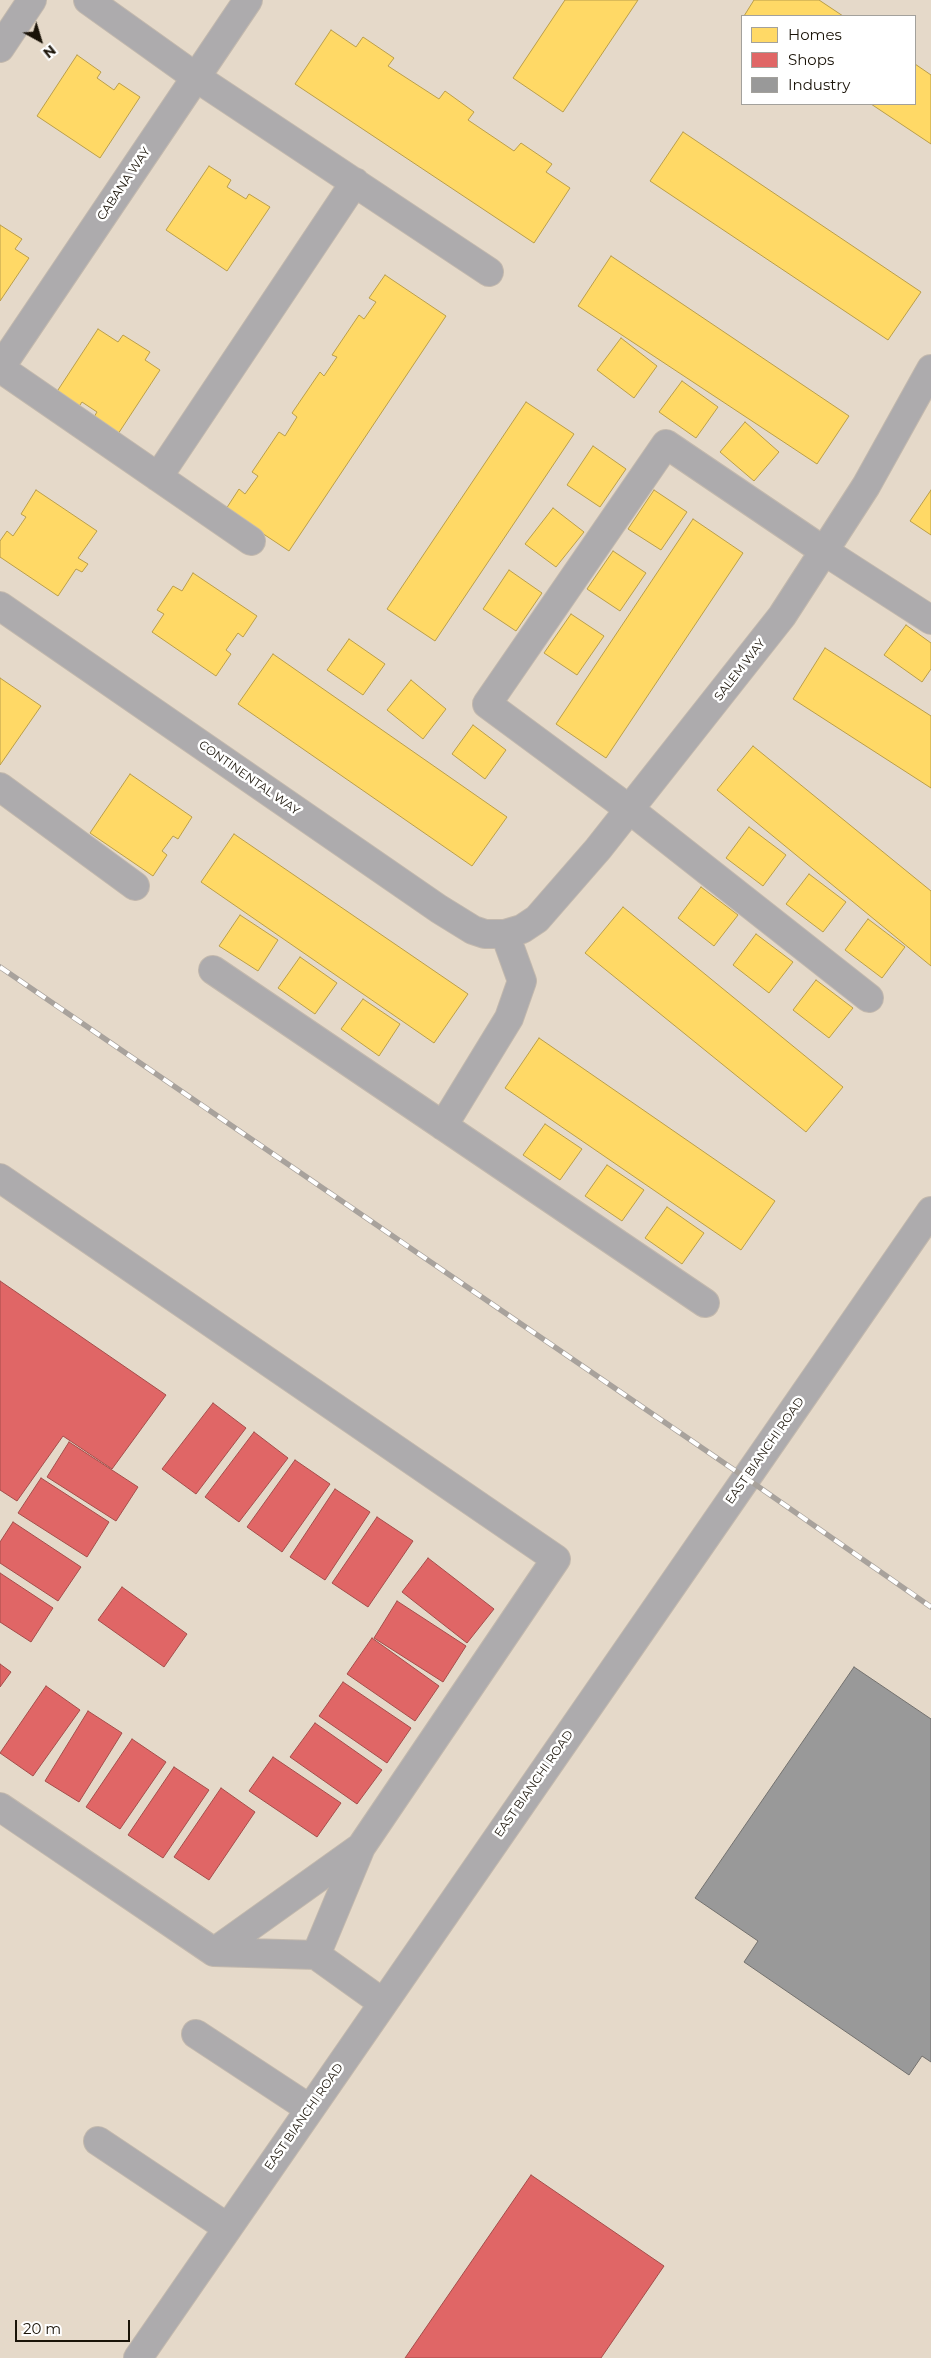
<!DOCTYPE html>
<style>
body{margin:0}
#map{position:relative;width:931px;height:2358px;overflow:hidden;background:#e5d9c9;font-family:Montserrat,sans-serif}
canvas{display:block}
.legend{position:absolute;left:741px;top:15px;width:175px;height:90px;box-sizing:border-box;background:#fff;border:1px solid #a3a19c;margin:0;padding:6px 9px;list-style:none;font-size:15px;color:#1a1308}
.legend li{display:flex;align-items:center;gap:10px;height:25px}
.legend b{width:25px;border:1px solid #a3a19c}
.north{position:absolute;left:15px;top:15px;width:50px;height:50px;-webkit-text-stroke:4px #fff;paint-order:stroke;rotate:141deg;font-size:14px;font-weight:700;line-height:20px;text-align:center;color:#1a1308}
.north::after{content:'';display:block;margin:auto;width:18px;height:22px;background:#1a1308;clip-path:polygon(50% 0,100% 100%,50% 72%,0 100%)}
.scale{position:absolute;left:15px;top:2320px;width:115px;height:22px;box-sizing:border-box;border:2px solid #1a1308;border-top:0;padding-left:6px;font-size:15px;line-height:18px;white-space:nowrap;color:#1a1308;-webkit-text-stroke:4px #fff;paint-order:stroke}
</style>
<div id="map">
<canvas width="931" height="2358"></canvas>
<ul class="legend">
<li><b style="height:14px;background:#ffd966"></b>Homes</li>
<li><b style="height:14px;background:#e06666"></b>Shops</li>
<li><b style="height:14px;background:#999"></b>Industry</li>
</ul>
<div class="north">N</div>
<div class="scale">20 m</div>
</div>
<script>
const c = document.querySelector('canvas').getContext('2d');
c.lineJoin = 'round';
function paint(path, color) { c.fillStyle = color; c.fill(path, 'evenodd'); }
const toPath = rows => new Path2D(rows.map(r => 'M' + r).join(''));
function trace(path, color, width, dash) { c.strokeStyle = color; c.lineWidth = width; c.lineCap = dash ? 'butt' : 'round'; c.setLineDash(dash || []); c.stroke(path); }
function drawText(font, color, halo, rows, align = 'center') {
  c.font = font + ' Montserrat,sans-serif'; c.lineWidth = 5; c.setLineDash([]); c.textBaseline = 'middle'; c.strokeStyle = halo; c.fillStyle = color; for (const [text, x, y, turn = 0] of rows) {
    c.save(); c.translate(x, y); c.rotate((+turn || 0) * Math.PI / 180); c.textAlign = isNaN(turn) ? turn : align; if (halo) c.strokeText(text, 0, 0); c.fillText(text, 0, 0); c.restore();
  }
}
const homes = toPath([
 [565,0,638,0,563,112,513,78,565,0],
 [754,0,819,0,843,16,744,16,754,0],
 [331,30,356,47,363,37,394,58,388,66,439,99,445,91,474,112,468,120,514,151,521,143,552,164,546,172,570,188,534,243,295,84,331,30],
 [77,55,101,72,97,78,114,90,119,83,140,97,100,158,37,116,77,55],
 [915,64,931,75,931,144,871,104,915,104,915,64],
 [683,132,921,292,888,340,650,181,683,132],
 [209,166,231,180,227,187,246,199,249,194,270,207,227,271,166,230,209,166],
 [0,225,22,239,15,249,29,258,0,301,0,225],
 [611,256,849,416,817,464,578,306,611,256],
 [385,275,446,316,289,551,226,509,239,489,245,494,258,476,252,472,279,432,285,436,297,417,292,413,320,372,324,376,337,357,332,355,359,315,364,319,376,302,369,298,385,275],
 [98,329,118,342,123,335,150,352,145,360,160,370,118,434,94,417,97,412,82,402,78,408,56,393,98,329],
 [621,338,657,366,634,398,597,370,621,338],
 [682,381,718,407,696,438,659,412,682,381],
 [526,402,574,434,435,641,387,609,526,402],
 [745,422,779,452,754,481,720,452,745,422],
 [593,446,626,469,600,507,567,485,593,446],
 [36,490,97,531,78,558,88,564,82,572,76,569,58,596,0,557,0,541,7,531,13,536,26,517,21,514,36,490],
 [654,490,687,512,661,550,628,529,654,490],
 [931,490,931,535,910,521,931,490],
 [553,508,584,532,556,567,525,544,553,508],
 [693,519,743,553,606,758,556,724,693,519],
 [613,551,646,573,620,611,587,589,613,551],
 [509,570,542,593,516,631,483,609,509,570],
 [193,573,257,616,243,637,238,633,226,650,231,654,216,676,152,632,164,614,157,610,173,586,182,591,193,573],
 [571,614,604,636,577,675,544,653,571,614],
 [906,625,931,643,931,669,922,682,884,655,906,625],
 [349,639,385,664,363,695,327,670,349,639],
 [825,648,931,716,931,788,793,699,825,648],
 [273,654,507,817,472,866,238,704,273,654],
 [0,678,41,706,0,765,0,678],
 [411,680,446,709,423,739,387,710,411,680],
 [473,725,506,750,485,779,452,754,473,725],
 [753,746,931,891,931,966,717,790,753,746],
 [130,774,192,817,178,839,173,836,162,851,167,855,153,876,90,833,130,774],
 [749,827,786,855,763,886,726,858,749,827],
 [234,834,468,994,434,1043,201,882,234,834],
 [809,874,846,902,823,932,786,904,809,874],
 [701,887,738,915,714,946,678,918,701,887],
 [623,907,843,1087,806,1132,585,953,623,907],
 [240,915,278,940,258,971,219,946,240,915],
 [868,919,905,947,882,978,845,950,868,919],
 [756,934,793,962,769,993,733,965,756,934],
 [300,957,337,983,315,1014,278,988,300,957],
 [816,980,853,1008,829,1038,793,1010,816,980],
 [363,999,400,1024,379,1056,341,1029,363,999],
 [539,1038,775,1201,741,1250,505,1088,539,1038],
 [545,1124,582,1149,560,1180,523,1155,545,1124],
 [607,1165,644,1190,622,1221,585,1196,607,1165],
 [667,1207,704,1233,682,1264,645,1238,667,1207]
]);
paint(homes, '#ffd966');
trace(homes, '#ba9e4a', 1);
const shops = toPath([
 [0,1281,166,1395,112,1469,63,1436,17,1501,0,1490,0,1281],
 [213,1403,246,1428,196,1494,162,1469,213,1403],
 [254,1432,288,1458,239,1522,205,1497,254,1432],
 [69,1442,138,1487,116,1521,47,1477,69,1442],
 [295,1460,330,1484,282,1552,247,1527,295,1460],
 [41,1478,109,1522,87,1557,18,1513,41,1478],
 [335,1489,370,1512,325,1580,290,1557,335,1489],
 [377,1517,413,1541,368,1607,332,1583,377,1517],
 [13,1522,81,1567,58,1601,0,1563,0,1542,13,1522],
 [428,1558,494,1609,467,1643,402,1592,428,1558],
 [0,1573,53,1608,31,1642,0,1622,0,1573],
 [122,1587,187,1634,164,1667,98,1620,122,1587],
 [397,1601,466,1646,443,1682,374,1638,397,1601],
 [372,1638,439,1686,415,1721,347,1674,372,1638],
 [0,1664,11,1672,0,1687,0,1664],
 [343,1682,411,1728,387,1763,319,1716,343,1682],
 [46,1686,80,1710,33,1776,0,1753,46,1686],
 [88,1711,122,1733,79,1802,45,1781,88,1711],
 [315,1723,382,1770,357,1804,290,1757,315,1723],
 [132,1739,166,1762,120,1829,86,1807,132,1739],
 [273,1757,341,1803,317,1837,249,1791,273,1757],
 [174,1767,209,1790,163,1858,128,1835,174,1767],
 [221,1788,255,1812,209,1880,174,1857,221,1788],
 [531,2175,664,2266,601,2358,405,2358,531,2175]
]);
paint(shops, '#e06666');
trace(shops, '#a54d4a', 1);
const industry = toPath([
 [854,1667,931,1719,931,2062,922,2056,909,2075,744,1962,758,1941,695,1898,854,1667]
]);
paint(industry, '#999');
trace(industry, '#73716e', 1);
const minor = toPath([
 [88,0,197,78,489,272],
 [0,48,32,0],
 [0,368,248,0],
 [0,368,251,541],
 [158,477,355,182],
 [0,606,439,909,473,930,485,934,505,934,522,929,537,919,598,849,782,616,866,486,931,369],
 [0,787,135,886],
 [213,970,705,1303],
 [869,998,629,809,487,704,666,444,824,551,931,620],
 [443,1126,509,1018,522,981,505,934],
 [0,1178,556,1559,361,1847,316,1955],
 [0,1807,214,1952,316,1955,383,2003],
 [214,1952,361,1847],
 [196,2034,310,2109],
 [98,2141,228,2228],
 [138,2358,931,1211]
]);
trace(minor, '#c2b8ad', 30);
trace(minor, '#adabad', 28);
const rail = toPath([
 [0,967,746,1478,931,1607]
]);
trace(rail, '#a8a29c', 5.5);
trace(rail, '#fff', 4, [11]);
drawText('12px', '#1a1308', '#fff', [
 ["CABANA WAY",124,184,-56],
 ["SALEM WAY",740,670,-52],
 ["CONTINENTAL WAY",249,778,35],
 ["EAST BIANCHI ROAD",765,1451,-55],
 ["EAST BIANCHI ROAD",534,1784,-55],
 ["EAST BIANCHI ROAD",304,2117,-55]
]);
</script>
